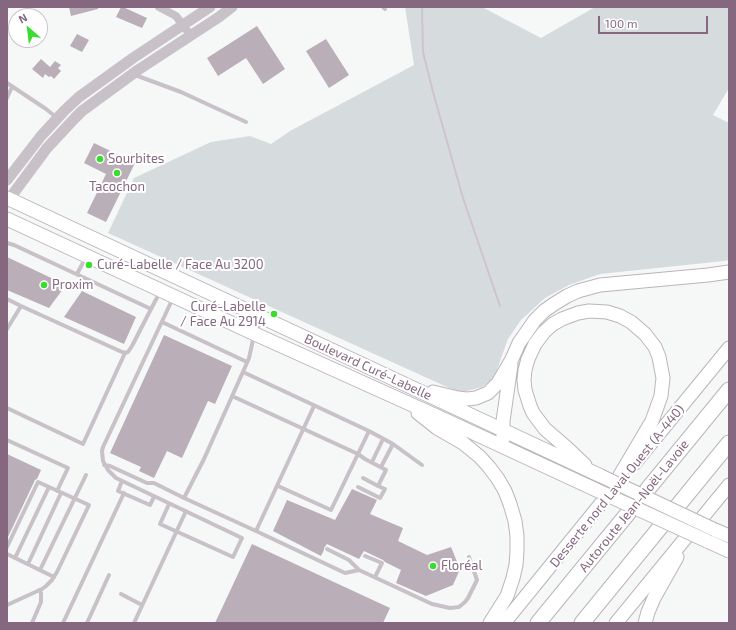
<!DOCTYPE html>
<meta charset="utf-8">
<style>
body{margin:0}
#map{position:relative;width:736px;height:630px;overflow:hidden;background:#f5f8f7;font-family:"Exo 2",sans-serif}
canvas{display:block}
.frame{position:absolute;inset:0;border:8px solid #856880;pointer-events:none}
.north{position:absolute;left:8px;top:8px;width:40px;height:40px;box-sizing:border-box;background:#fff;border:1px solid #cec3cc;border-radius:50%;rotate:332deg;font-size:11px;font-weight:700;line-height:16px;text-align:center;color:#856880}
.north::after{content:'';display:block;margin:auto;width:14px;height:18px;background:#3add2f;clip-path:polygon(50% 0,100% 100%,50% 72%,0 100%)}
.scale{position:absolute;left:598px;top:16px;width:110px;height:18px;box-sizing:border-box;border:2px solid #856880;border-top:0;padding-left:5px;font-size:12px;line-height:14px;white-space:nowrap;color:#856880;-webkit-text-stroke:3px #fff;paint-order:stroke}
</style>
<div id="map">
<canvas width="736" height="630"></canvas>
<div class="frame"></div>
<div class="north">N</div>
<div class="scale">100 m</div>
</div>
<script>
const c = document.querySelector('canvas').getContext('2d');
c.lineJoin = 'round';
function paint(path, color) { c.fillStyle = color; c.fill(path, 'evenodd'); }
const toPath = rows => new Path2D(rows.map(r => 'M' + r).join(''));
function trace(path, color, width, dash) { c.strokeStyle = color; c.lineWidth = width; c.lineCap = dash ? 'butt' : 'round'; c.setLineDash(dash || []); c.stroke(path); }
function drawText(font, color, halo, rows, align = 'center') {
  c.font = font + ' "Exo 2",sans-serif'; c.lineWidth = 4; c.setLineDash([]); c.textBaseline = 'middle'; c.strokeStyle = halo; c.fillStyle = color; for (const [text, x, y, turn = 0] of rows) {
    c.save(); c.translate(x, y); c.rotate((+turn || 0) * Math.PI / 180); c.textAlign = isNaN(turn) ? turn : align; if (halo) c.strokeText(text, 0, 0); c.fillText(text, 0, 0); c.restore();
  }
}
paint(toPath([
 [405,7,482,7,541,38,595,7,729,7,729,88,713,115,729,123,729,260,724,261,600,274,569,285,545,298,521,320,508,339,495,375,489,382,482,387,467,391,458,392,108,233,134,178,211,142,250,136,271,144,290,131,414,65]
]), '#d6dcde');
trace(toPath([
 [422,7,423,52,433,92,463,198,500,306]
]), '#cfc3cf', 2);
paint(toPath([
 [69,7,98,7,98,9,71,16],
 [121,7,123,7,147,18,142,28,116,17],
 [257,26,285,69,263,84,246,58,218,76,207,58],
 [77,34,89,40,82,52,70,46],
 [326,39,349,75,329,88,306,51],
 [41,59,50,67,55,61,61,65,58,68,61,71,54,79,51,76,49,77,45,74,43,78,32,69],
 [94,143,135,163,106,222,87,213,106,174,84,163],
 [7,257,66,285,49,308,7,290],
 [82,291,136,317,124,344,64,317],
 [164,335,232,366,215,404,208,401,182,458,167,451,154,478,139,471,141,467,110,453],
 [7,454,41,470,37,479,35,480,7,539],
 [352,489,377,500,370,514,403,528,398,541,427,555,451,547,460,569,453,585,426,596,396,583,401,570,385,562,383,560,364,551,359,559,327,544,324,548,324,550,321,556,273,531,287,500,335,520],
 [252,544,390,608,383,623,215,623]
]), '#baaeb9');
const primary = toPath([
 [7,198,601,476],
 [7,219,255,334,439,417,592,488],
 [433,392,458,398,467,399,476,398,488,393,498,383,512,359,519,343,535,320,544,311,554,304,567,296,578,291,600,285,708,275,729,272],
 [418,413,437,428,463,443,480,457,489,467,498,479,505,491,510,504,515,521,517,536,517,551,516,565,513,578,507,596,490,623],
 [503,439,503,421,511,365],
 [634,464,729,348],
 [585,465,567,448,545,429,533,413,530,406,525,390,524,380,525,370,528,359,535,344,544,332,553,324,562,319,578,313,589,311,607,312,620,316,631,322,645,334,655,347,659,357,663,378,661,396,652,421,607,497],
 [715,530,729,536],
 [707,541,729,551],
 [504,623,612,490],
 [616,623,729,485],
 [645,623,648,612,654,598,677,557]
]);
const motorway = toPath([
 [538,623,729,390],
 [582,623,729,443]
]);
trace(primary, '#bcb4bb', 15);
trace(motorway, '#bbb4ba', 17);
trace(toPath([
 [383,7,385,9],
 [135,75,181,92,246,122],
 [7,83,46,109,56,117],
 [7,98,12,87],
 [7,243,14,245,151,309,160,292],
 [77,274,86,257],
 [7,299,21,306,7,329],
 [21,306,122,352,125,353,128,352,132,346,151,309],
 [162,322,247,362],
 [243,372,369,431,331,510,278,486],
 [232,396,358,454,365,459,386,470,378,486,363,478],
 [7,408,83,444,125,353],
 [369,431,393,444,381,467],
 [7,440,68,468,57,491],
 [393,444,422,465],
 [372,462,383,439],
 [104,465,110,466,147,483,154,483,184,498,204,459,246,365,249,358,253,340,261,319],
 [122,481,118,491,150,505,154,497],
 [358,487,380,498,385,489,378,486],
 [184,498,256,531,314,406],
 [169,504,160,524,233,557,242,538,116,478,108,470,103,461,102,451,103,447,173,298],
 [256,531,345,573,359,570,432,604,450,608,459,607,465,602,468,598,477,580,469,557],
 [7,547,38,482,89,505,57,572,52,580,46,586,42,589,7,605],
 [327,549,349,560,359,570],
 [7,554,54,577],
 [365,556,382,563,375,577],
 [15,558,49,487],
 [28,564,61,493],
 [40,570,86,475],
 [121,594,142,605],
 [32,623,41,602,41,593,39,590],
 [63,623,124,493],
 [87,623,109,575],
 [134,623,186,511]
]), '#c8c1c7', 4);
trace(toPath([
 [159,7,176,16,191,36]
]), '#c8c1c7', 8);
trace(toPath([
 [7,180,41,136,65,110,79,97,133,58,210,7],
 [7,202,47,148,75,118,82,111,138,70,219,17,232,7]
]), '#c8c1c7', 11);
trace(primary, '#fff', 13);
trace(motorway, '#fff', 15);
const primaryBridge = toPath([
 [601,476,715,530],
 [592,488,707,541]
]);
trace(primaryBridge, '#bcb4bb', 15, []);
trace(primaryBridge, '#fff', 13);
for (const [x, y, r, color] of [
 [100,159,4,"#3add2f"],
 [117,173,4,"#3add2f"],
 [89,265,4,"#3add2f"],
 [44,285,4,"#3add2f"],
 [274,314,4,"#3add2f"],
 [433,566,4,"#3add2f"]
]) { const dot = new Path2D(); dot.arc(x, y, r, 0, 2 * Math.PI); c.fillStyle = color; c.fill(dot); trace(dot, '#fff', 1.5); }
drawText('13px', '#856880', '#fff', [
 ["Sourbites",108,159],
 ["Tacochon",117,187,"center"],
 ["Curé-Labelle / Face Au 3200",97,265],
 ["Proxim",52,285],
 ["Curé-Labelle",266,307,"right"],
 ["/ Face Au 2914",266,322,"right"],
 ["Floréal",441,566]
], 'left');
drawText('13px', '#856880', '#fff', [
 ["Boulevard Curé-Labelle",368,367,25],
 ["Desserte nord Laval Ouest (A-440)",617,486,-51],
 ["Autoroute Jean-Noël-Lavoie",634,506,-51]
]);
</script>
